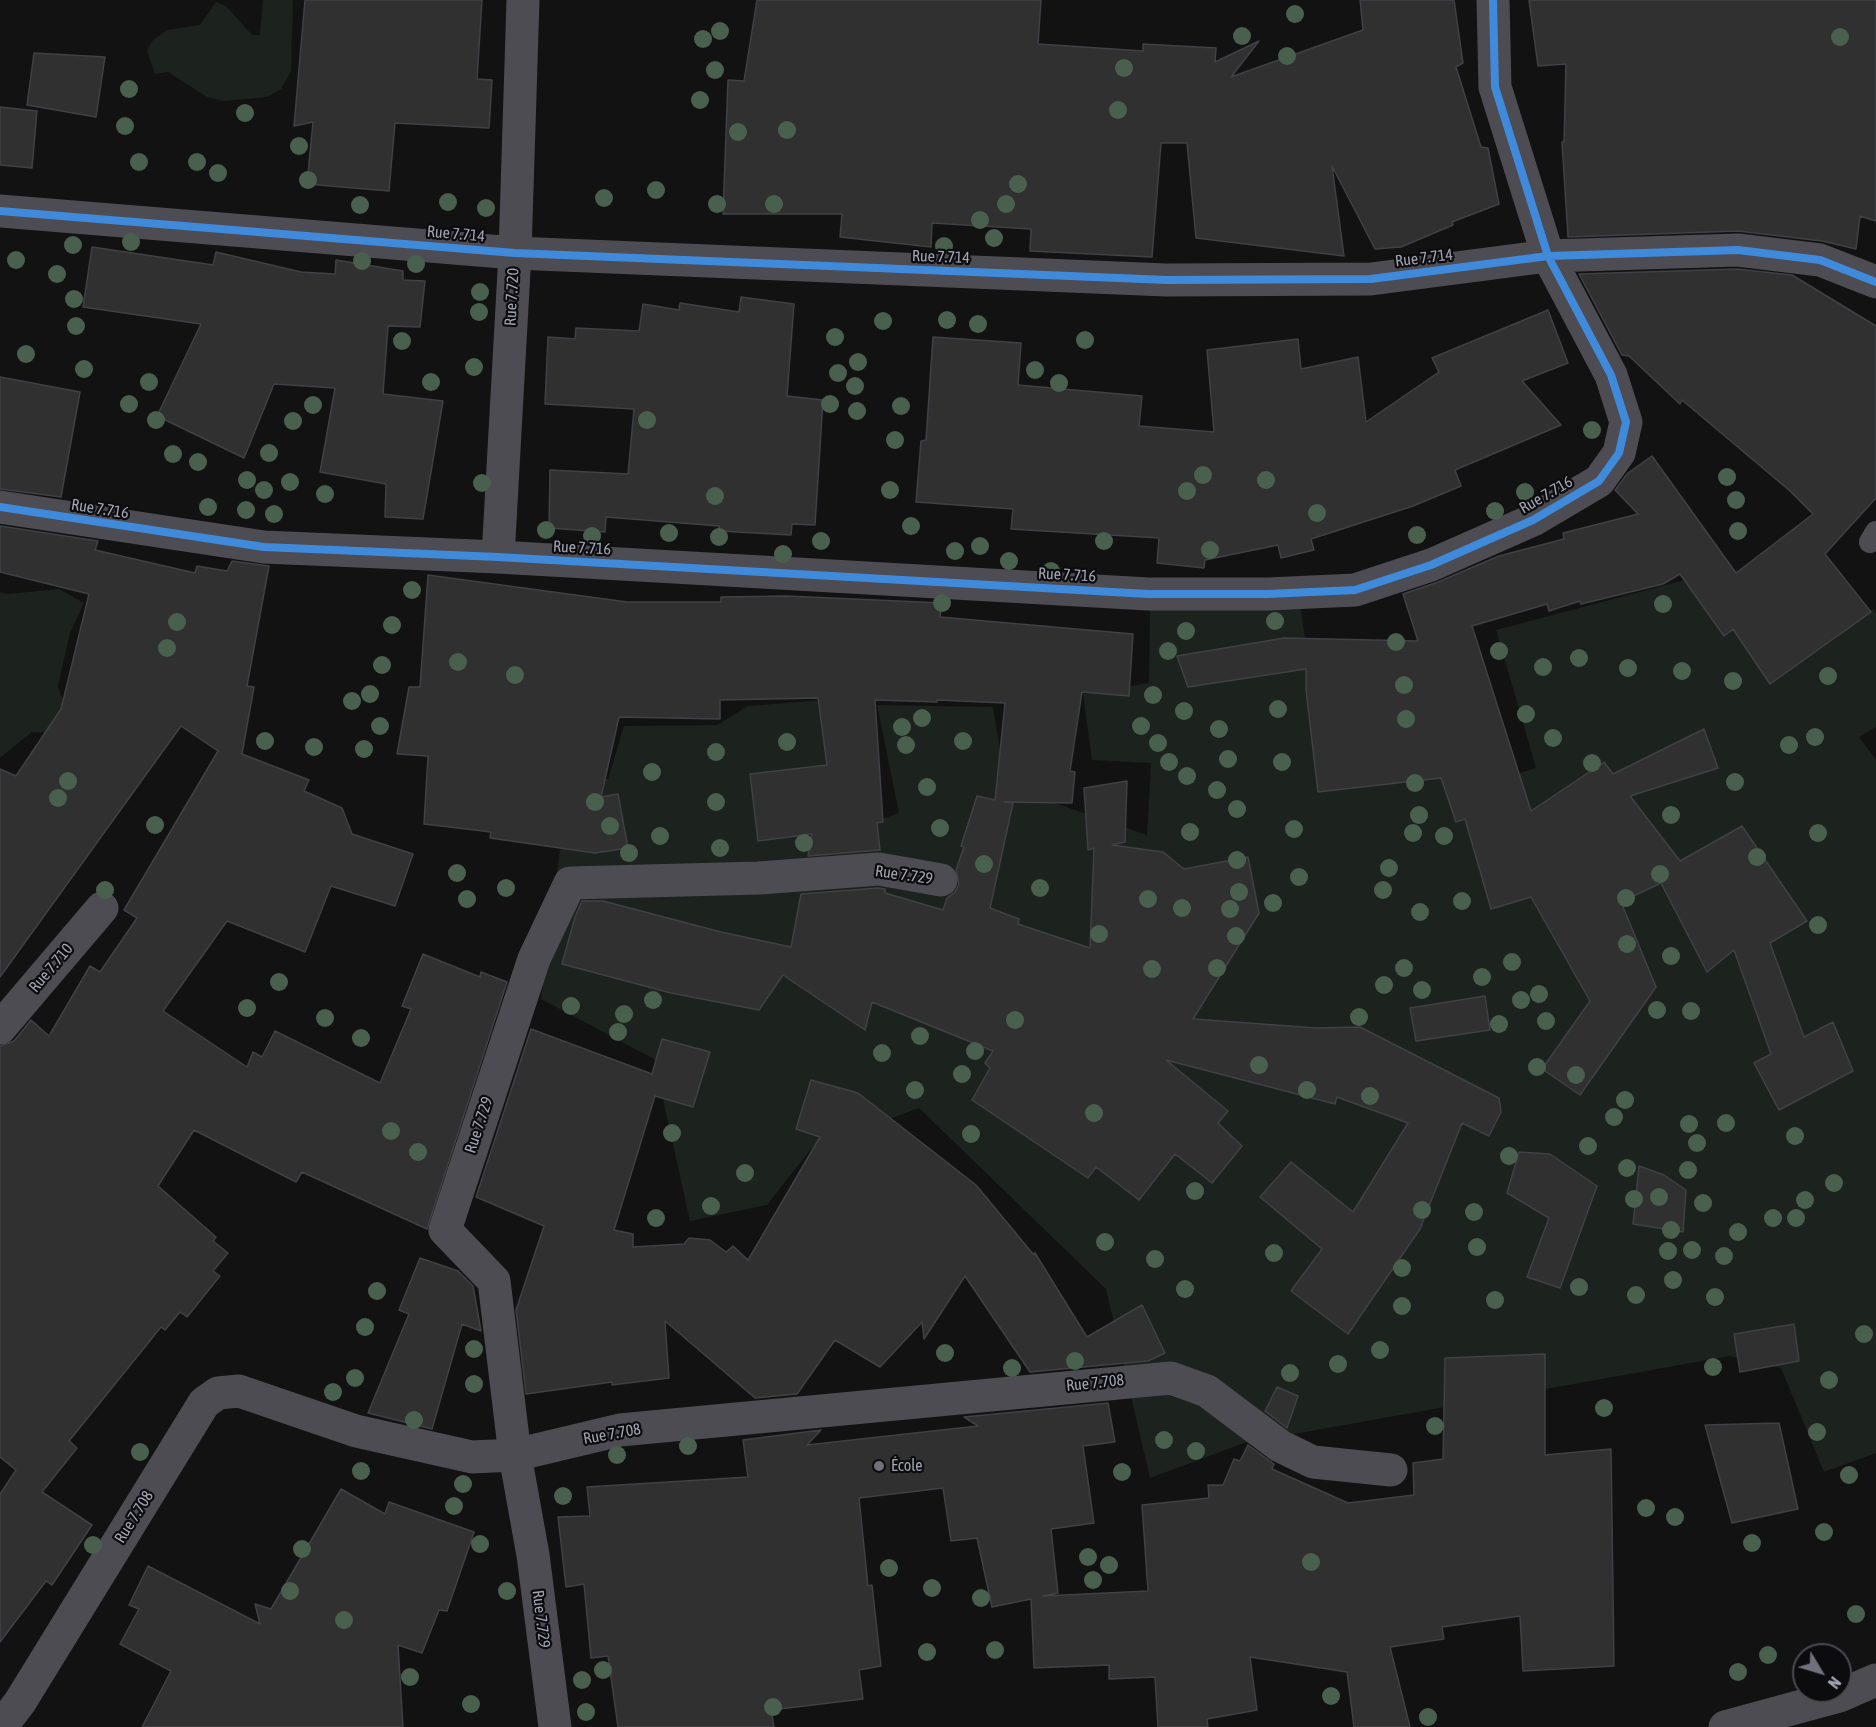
<!DOCTYPE html>
<meta charset="utf-8">
<style>
body{margin:0}
#map{position:relative;width:1876px;height:1727px;overflow:hidden;background:#121212;font-family:"Asap Condensed",sans-serif}
canvas{display:block}
.north{position:absolute;left:1792px;top:1643px;width:60px;height:60px;box-sizing:border-box;background:#0c0c0e;border:2px solid #484950;border-radius:50%;rotate:128deg;font-size:16px;font-weight:700;line-height:24px;text-align:center;color:#a2a4b4}
.north::after{content:'';display:block;margin:auto;width:21px;height:27px;background:#70717b;clip-path:polygon(50% 0,100% 100%,50% 72%,0 100%)}
</style>
<div id="map">
<canvas width="1876" height="1727"></canvas>
<div class="north">N</div>
</div>
<script>
const c = document.querySelector('canvas').getContext('2d');
c.lineJoin = 'round';
function paint(path, color) { c.fillStyle = color; c.fill(path, 'evenodd'); }
const toPath = rows => new Path2D(rows.map(r => 'M' + r).join(''));
function trace(path, color, width, dash) { c.strokeStyle = color; c.lineWidth = width; c.lineCap = dash ? 'butt' : 'round'; c.setLineDash(dash || []); c.stroke(path); }
function drawText(font, color, halo, rows, align = 'center') {
  c.font = font + ' "Asap Condensed",sans-serif'; c.lineWidth = 4.5; c.setLineDash([]); c.textBaseline = 'middle'; c.strokeStyle = halo; c.fillStyle = color; for (const [text, x, y, turn = 0] of rows) {
    c.save(); c.translate(x, y); c.rotate((+turn || 0) * Math.PI / 180); c.textAlign = isNaN(turn) ? turn : align; if (halo) c.strokeText(text, 0, 0); c.fillText(text, 0, 0); c.restore();
  }
}
paint(toPath([
 [263,0,293,0,291,71,281,89,267,97,223,101,207,97,168,72,155,74,147,50,153,40,167,30,200,25,216,2,226,6,252,35,260,35],
 [1685,580,1790,660,1873,609,1876,613,1876,727,1859,737,1876,760,1876,1453,1824,1472,1781,1368,1730,1356,1244,1443,1150,1478,1106,1289,919,1108,811,1149,767,1205,690,1221,654,1059,541,999,559,857,574,772,608,779,624,726,717,725,748,706,823,700,846,832,899,813,877,705,993,707,1006,786,1147,835,1151,763,1092,760,1083,694,1149,683,1150,610,1299,596,1313,696,1466,789,1536,768,1496,630],
 [59,589,84,603,70,633,58,686,74,734,32,732,0,758,0,592,7,594]
]), '#1c221d');
const building = toPath([
 [305,0,482,0,477,79,492,80,489,128,395,123,389,191,307,184,313,122,294,126,305,0],
 [757,0,1041,0,1038,44,1143,51,1143,44,1216,48,1215,62,1259,41,1231,77,1363,30,1360,0,1454,0,1463,63,1456,67,1481,147,1488,148,1499,204,1452,222,1453,225,1401,247,1375,249,1332,166,1344,256,1196,238,1187,143,1161,143,1152,257,1030,251,1031,229,932,223,931,247,840,237,842,214,723,214,728,80,744,81,757,0],
 [1529,0,1876,0,1876,221,1860,216,1856,249,1822,241,1738,231,1568,237,1562,142,1564,142,1566,64,1538,66,1529,0],
 [34,53,105,57,96,117,27,105,34,53],
 [0,107,37,111,32,168,0,165,0,107],
 [92,247,213,265,216,252,301,272,335,274,336,260,403,271,403,280,425,281,420,327,388,326,383,394,443,401,423,519,385,517,386,484,320,472,335,388,274,384,244,458,157,416,201,324,83,307,92,247],
 [1737,269,1792,275,1876,326,1876,498,1825,554,1871,612,1770,684,1733,629,1724,636,1680,574,1663,584,1581,604,1580,601,1549,611,1547,604,1472,626,1531,811,1604,762,1613,774,1704,729,1718,768,1630,796,1680,861,1742,826,1807,921,1770,943,1804,1037,1833,1022,1853,1071,1779,1110,1754,1063,1771,1054,1734,950,1707,972,1661,883,1621,902,1656,987,1580,1095,1542,1069,1590,1001,1531,897,1491,909,1465,819,1456,822,1441,778,1318,792,1306,690,1306,669,1188,687,1177,656,1284,638,1418,641,1403,594,1438,582,1499,556,1564,539,1563,533,1638,514,1615,490,1628,473,1652,456,1736,573,1813,514,1790,491,1682,400,1680,404,1629,356,1622,355,1579,274,1737,269],
 [741,297,794,304,787,396,823,400,815,525,792,524,791,535,719,531,719,526,606,517,605,532,549,528,550,470,628,474,634,409,545,404,548,337,575,339,576,328,639,331,643,304,679,310,680,303,739,312,741,297],
 [1548,310,1568,363,1522,381,1561,425,1455,470,1461,486,1413,506,1311,539,1314,550,1281,558,1278,545,1205,560,1204,568,1157,563,1159,538,1011,529,1013,509,916,502,921,441,926,440,933,337,1021,343,1018,385,1142,396,1139,426,1214,432,1207,350,1298,339,1301,369,1358,357,1366,422,1439,372,1432,358,1548,310],
 [0,377,80,392,61,497,0,489,0,377],
 [0,526,98,541,95,550,195,573,197,566,227,571,232,561,269,566,247,686,254,687,242,754,309,780,304,791,342,808,352,834,413,854,395,906,331,886,305,952,227,921,163,1011,247,1067,253,1052,262,1057,275,1031,380,1083,411,1009,402,1006,423,954,480,977,481,972,507,982,427,1229,302,1172,296,1182,194,1130,158,1186,216,1237,213,1241,228,1253,213,1271,220,1276,187,1317,180,1312,165,1330,161,1327,69,1441,77,1448,42,1492,92,1525,52,1585,46,1581,0,1642,0,1494,16,1470,0,1457,0,1046,14,1041,31,1020,49,1036,90,966,100,972,137,918,124,910,218,751,181,726,0,977,0,769,16,776,61,709,89,594,0,572,0,526],
 [428,575,627,602,721,602,721,597,787,596,942,603,940,617,1133,634,1129,696,1082,692,1070,771,1075,772,1072,803,1004,802,1013,803,990,908,1019,919,1018,924,1090,948,1094,848,1088,850,1084,788,1127,781,1125,842,1112,845,1163,852,1184,869,1248,857,1259,913,1193,1019,1317,1028,1360,1027,1499,1098,1501,1112,1489,1136,1462,1123,1420,1229,1348,1334,1291,1291,1322,1249,1260,1197,1291,1162,1353,1212,1408,1123,1337,1097,1335,1104,1166,1060,1228,1111,1218,1123,1242,1146,1212,1183,1175,1154,1139,1200,1096,1167,1088,1178,972,1100,990,1068,985,1063,993,1051,872,1002,865,1030,783,975,759,1010,671,993,562,964,575,917,582,901,603,901,721,932,791,947,801,894,878,888,885,889,885,893,943,910,947,898,955,892,959,884,956,870,964,847,961,846,977,796,995,800,1005,703,937,700,937,702,875,700,883,822,877,823,880,850,808,856,812,834,758,841,750,774,827,765,818,698,720,700,720,719,619,717,601,797,618,794,628,848,595,853,490,838,491,832,424,824,428,756,397,754,409,687,420,687,428,575],
 [1485,996,1490,1030,1416,1041,1410,1008,1485,996],
 [531,1029,652,1074,662,1039,710,1052,693,1107,655,1096,614,1230,633,1234,633,1247,684,1244,689,1238,710,1240,726,1252,733,1246,748,1260,820,1137,796,1129,811,1080,858,1093,976,1185,1033,1254,1035,1253,1087,1337,1142,1305,1165,1353,1148,1361,1030,1372,965,1276,924,1339,922,1322,880,1367,835,1340,797,1394,755,1398,665,1321,669,1378,612,1385,612,1382,526,1394,516,1310,544,1226,476,1197,531,1029],
 [1519,1152,1550,1154,1597,1186,1560,1288,1527,1277,1549,1218,1507,1193,1519,1152],
 [1639,1166,1664,1175,1686,1190,1683,1232,1633,1224,1639,1166],
 [420,1258,458,1271,473,1286,481,1331,462,1324,432,1429,368,1413,409,1314,399,1310,420,1258],
 [1794,1324,1799,1361,1740,1372,1734,1334,1794,1324],
 [1545,1354,1545,1455,1611,1449,1614,1666,1523,1671,1520,1616,1442,1627,1444,1639,1390,1647,1410,1727,1354,1727,1347,1672,1250,1657,1257,1710,1207,1719,1208,1727,1158,1727,1155,1677,1109,1679,1109,1665,1034,1668,1031,1599,992,1607,977,1538,951,1541,943,1488,859,1498,868,1586,872,1585,881,1666,859,1670,863,1699,771,1710,774,1727,618,1727,608,1656,591,1658,584,1584,566,1587,558,1517,590,1516,587,1487,748,1477,743,1440,821,1430,807,1445,978,1426,964,1417,1108,1403,1115,1442,1083,1446,1094,1523,1051,1529,1058,1593,1043,1596,1148,1591,1142,1505,1209,1498,1208,1485,1223,1485,1234,1459,1240,1461,1248,1445,1274,1464,1272,1469,1348,1503,1414,1495,1413,1463,1443,1459,1445,1358,1545,1354],
 [1277,1387,1298,1396,1287,1428,1265,1411,1277,1387],
 [1779,1423,1798,1509,1732,1523,1705,1425,1779,1423],
 [341,1489,385,1514,389,1502,474,1532,447,1611,439,1610,422,1653,398,1645,403,1727,142,1727,171,1671,120,1644,139,1609,129,1605,148,1566,260,1624,255,1604,271,1609,341,1489]
]);
paint(building, '#303031');
trace(building, '#404146', 1.5);
trace(toPath([
 [1870,542,1876,532]
]), '#4c4c52', 22);
trace(toPath([
 [0,211,515,253,1166,280,1371,279,1548,256,1738,250,1820,260,1876,282],
 [0,507,264,547,498,557,1148,594,1268,594,1355,590,1431,565,1533,520,1599,481,1619,453,1626,422,1611,375,1548,256,1495,87,1493,0],
 [498,557,515,253,523,0],
 [0,1028,102,908],
 [1,1727,20,1702,204,1403,218,1393,239,1391,356,1431,472,1457,515,1455,620,1430,1171,1378,1207,1391,1280,1446,1313,1462,1391,1470],
 [555,1727,533,1555,515,1455,494,1281,445,1230,534,959,570,883,759,878,879,869,941,880],
 [1725,1727,1839,1696,1876,1680]
]), '#4c4c52', 33);
trace(toPath([
 [0,211,515,253,1166,280,1371,279,1548,256,1738,250,1820,260,1876,282],
 [0,507,264,547,498,557,1148,594,1268,594,1355,590,1431,565,1533,520,1599,481,1619,453,1626,422,1611,375,1548,256,1495,87,1493,0]
]), '#408adc', 8);
c.fillStyle = '#4a604e';
for (const [x, y] of [
 [1295,14],
 [720,31],
 [1242,36],
 [1840,37],
 [703,39],
 [1287,56],
 [1124,68],
 [715,70],
 [129,89],
 [700,100],
 [1118,110],
 [245,113],
 [125,126],
 [787,130],
 [738,132],
 [299,146],
 [139,162],
 [197,162],
 [218,173],
 [308,180],
 [1018,184],
 [656,190],
 [604,198],
 [448,202],
 [717,204],
 [774,204],
 [1006,204],
 [360,205],
 [486,208],
 [980,220],
 [994,238],
 [131,242],
 [73,245],
 [944,246],
 [16,260],
 [362,261],
 [416,264],
 [57,274],
 [480,292],
 [74,299],
 [479,312],
 [947,320],
 [883,321],
 [978,324],
 [76,326],
 [835,337],
 [1085,340],
 [402,341],
 [26,354],
 [858,362],
 [474,367],
 [84,369],
 [1035,370],
 [838,373],
 [149,382],
 [431,382],
 [1059,383],
 [855,386],
 [129,404],
 [830,404],
 [313,405],
 [901,406],
 [857,411],
 [156,420],
 [647,420],
 [293,421],
 [1592,430],
 [895,440],
 [269,453],
 [173,454],
 [198,462],
 [1203,475],
 [1727,477],
 [247,480],
 [1266,480],
 [290,482],
 [482,483],
 [264,490],
 [890,490],
 [1187,491],
 [1525,492],
 [325,494],
 [715,496],
 [1736,500],
 [208,507],
 [246,510],
 [1495,511],
 [1317,513],
 [274,514],
 [911,526],
 [546,530],
 [1738,531],
 [669,533],
 [1417,535],
 [592,536],
 [719,537],
 [821,541],
 [1104,541],
 [980,546],
 [1210,550],
 [955,551],
 [783,554],
 [1009,561],
 [1051,571],
 [412,590],
 [942,603],
 [1663,604],
 [1275,621],
 [177,622],
 [392,625],
 [1186,631],
 [1396,642],
 [167,648],
 [1168,651],
 [1499,651],
 [1579,658],
 [458,662],
 [382,665],
 [1543,667],
 [1628,668],
 [1682,671],
 [515,675],
 [1828,676],
 [1733,681],
 [1404,685],
 [370,694],
 [1153,695],
 [352,701],
 [1278,709],
 [1184,711],
 [1526,714],
 [922,718],
 [1406,719],
 [380,726],
 [1141,726],
 [902,727],
 [1219,729],
 [1815,737],
 [1553,738],
 [265,741],
 [963,741],
 [787,742],
 [1158,743],
 [906,745],
 [1789,745],
 [314,747],
 [364,749],
 [716,752],
 [1228,759],
 [1169,762],
 [1282,762],
 [1592,763],
 [652,772],
 [1187,776],
 [68,781],
 [1735,782],
 [1415,783],
 [927,787],
 [1217,790],
 [58,798],
 [595,802],
 [716,802],
 [1237,809],
 [1419,815],
 [1671,815],
 [155,825],
 [610,826],
 [940,828],
 [1294,829],
 [1190,832],
 [1413,833],
 [1818,833],
 [660,836],
 [1444,836],
 [804,843],
 [720,848],
 [629,853],
 [1757,857],
 [1237,860],
 [984,864],
 [1389,868],
 [457,873],
 [1660,874],
 [1299,877],
 [506,888],
 [1040,888],
 [105,890],
 [1383,890],
 [1239,892],
 [1626,898],
 [467,899],
 [1148,899],
 [1462,901],
 [1273,903],
 [1182,908],
 [1230,909],
 [1420,912],
 [1818,925],
 [1099,934],
 [1236,936],
 [1627,944],
 [1671,956],
 [1512,962],
 [1217,968],
 [1404,968],
 [1152,969],
 [1482,977],
 [279,982],
 [1384,985],
 [1422,990],
 [1539,994],
 [653,1000],
 [1521,1000],
 [571,1006],
 [247,1008],
 [1657,1010],
 [1691,1011],
 [624,1014],
 [1359,1017],
 [325,1018],
 [1015,1020],
 [1546,1021],
 [1499,1024],
 [618,1032],
 [920,1036],
 [361,1038],
 [975,1051],
 [882,1053],
 [1259,1065],
 [1537,1067],
 [962,1074],
 [1576,1075],
 [915,1090],
 [1307,1090],
 [1370,1096],
 [1625,1100],
 [1094,1113],
 [1614,1117],
 [1726,1123],
 [1689,1124],
 [391,1131],
 [672,1133],
 [971,1134],
 [1795,1136],
 [1697,1143],
 [1588,1146],
 [418,1152],
 [1509,1156],
 [1627,1168],
 [1688,1170],
 [745,1173],
 [1834,1183],
 [1195,1191],
 [1659,1197],
 [1634,1199],
 [1805,1200],
 [1703,1203],
 [711,1206],
 [1422,1210],
 [1474,1212],
 [656,1218],
 [1773,1218],
 [1796,1218],
 [1671,1230],
 [1738,1232],
 [1105,1242],
 [1477,1247],
 [1692,1250],
 [1668,1251],
 [1274,1253],
 [1724,1256],
 [1155,1259],
 [1402,1268],
 [1673,1280],
 [1579,1287],
 [1185,1289],
 [377,1291],
 [1636,1295],
 [1715,1297],
 [1495,1300],
 [1402,1306],
 [365,1327],
 [1864,1334],
 [474,1349],
 [1380,1350],
 [945,1353],
 [1075,1361],
 [1338,1364],
 [1713,1367],
 [1012,1368],
 [1290,1373],
 [355,1378],
 [1829,1380],
 [474,1384],
 [333,1392],
 [1604,1408],
 [414,1420],
 [1435,1426],
 [1817,1432],
 [1164,1440],
 [688,1446],
 [1196,1451],
 [140,1452],
 [617,1455],
 [361,1471],
 [1122,1472],
 [1849,1475],
 [463,1484],
 [563,1496],
 [454,1506],
 [1646,1508],
 [1675,1517],
 [1824,1532],
 [1752,1543],
 [480,1544],
 [93,1545],
 [302,1549],
 [1088,1557],
 [1311,1562],
 [1109,1565],
 [889,1568],
 [1093,1580],
 [932,1588],
 [290,1591],
 [507,1591],
 [981,1598],
 [1856,1614],
 [344,1620],
 [995,1650],
 [927,1652],
 [1768,1655],
 [603,1670],
 [1738,1672],
 [410,1677],
 [582,1680],
 [1331,1696],
 [471,1704],
 [773,1707],
 [586,1712],
 [1428,1717]
]) { c.beginPath(); c.arc(x, y, 9, 0, 2 * Math.PI); c.fill(); }
for (const [x, y, r, color] of [
 [879,1466,6,"#70717b"]
]) { const dot = new Path2D(); dot.arc(x, y, r, 0, 2 * Math.PI); c.fillStyle = color; c.fill(dot); trace(dot, '#0c0c0e', 2); }
drawText('16px', '#a2a4b4', '#0c0c0e', [
 ["Rue 7.714",456,234,5],
 ["Rue 7.714",941,257,2],
 ["Rue 7.714",1424,258,-7],
 ["Rue 7.720",512,297,-87],
 ["Rue 7.716",1546,495,-30],
 ["Rue 7.716",100,509,9],
 ["Rue 7.716",582,548,3],
 ["Rue 7.716",1067,575,3],
 ["Rue 7.729",904,875,8],
 ["Rue 7.710",51,968,-50],
 ["Rue 7.729",479,1125,-72],
 ["Rue 7.708",1095,1383,-6],
 ["Rue 7.708",612,1434,-10],
 ["Rue 7.708",134,1517,-58],
 ["Rue 7.729",541,1619,83]
]);
drawText('16px', '#a2a4b4', '#0c0c0e', [
 ["École",891,1466]
], 'left');
</script>
